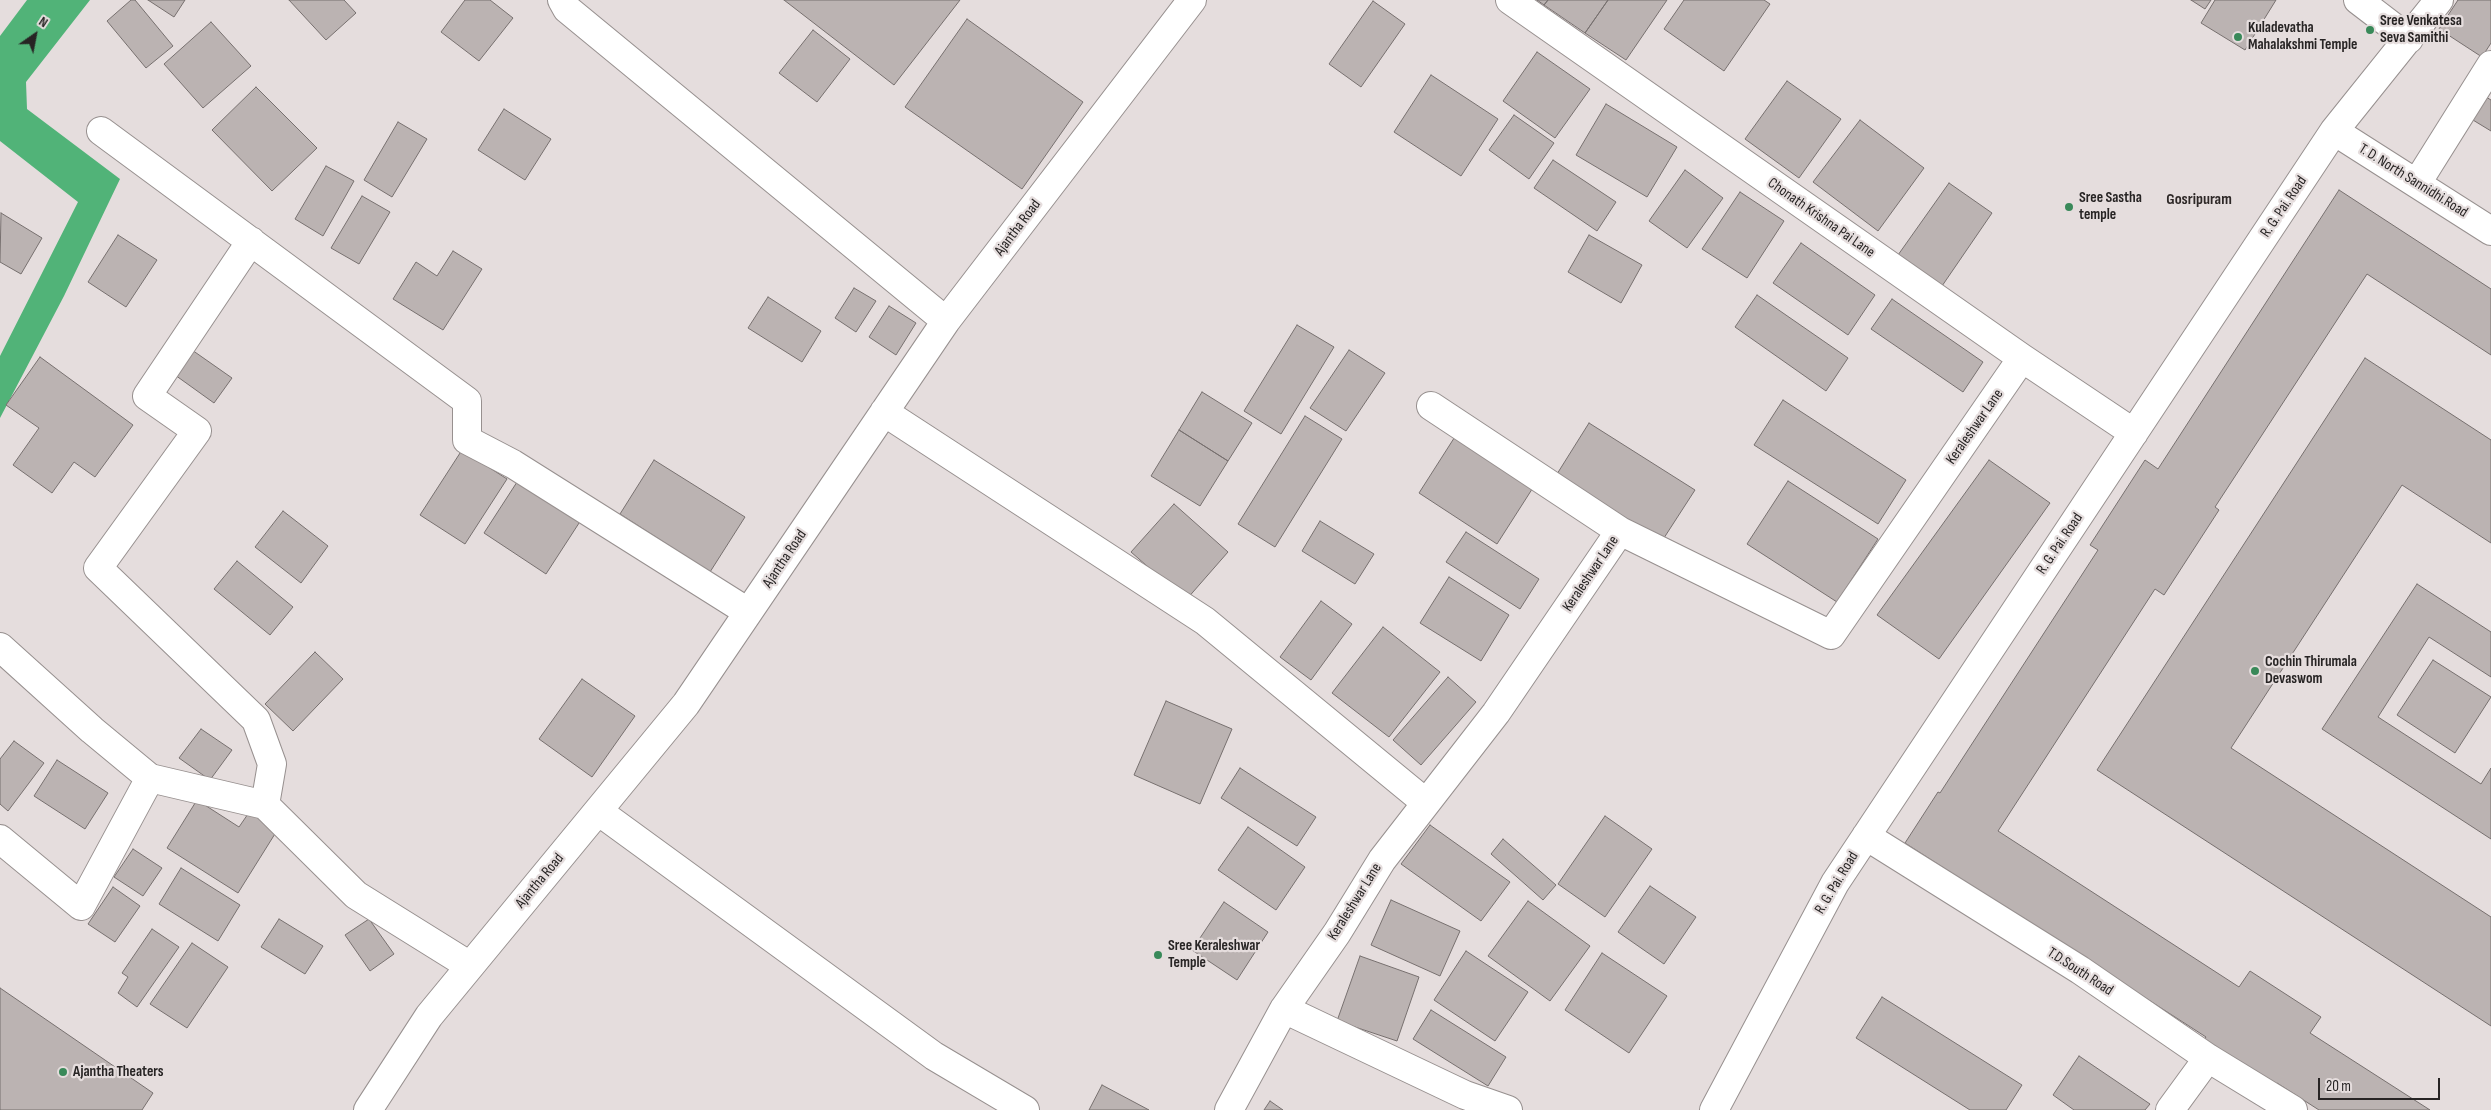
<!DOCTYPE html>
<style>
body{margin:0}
#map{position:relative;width:2491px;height:1110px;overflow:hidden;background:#e5dddd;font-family:"Sofia Sans Condensed",sans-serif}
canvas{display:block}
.north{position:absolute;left:10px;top:10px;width:50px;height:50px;-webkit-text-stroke:4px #e5dddd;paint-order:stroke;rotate:33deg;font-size:14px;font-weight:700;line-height:20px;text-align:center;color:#272424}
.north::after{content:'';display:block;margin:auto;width:18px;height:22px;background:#272424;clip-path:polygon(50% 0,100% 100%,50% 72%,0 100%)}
.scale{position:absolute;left:2318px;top:1078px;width:122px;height:22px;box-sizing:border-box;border:2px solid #272424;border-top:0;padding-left:6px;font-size:15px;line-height:18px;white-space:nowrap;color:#272424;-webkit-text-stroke:4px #e5dddd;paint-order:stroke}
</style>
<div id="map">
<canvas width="2491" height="1110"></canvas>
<div class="north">N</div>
<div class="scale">20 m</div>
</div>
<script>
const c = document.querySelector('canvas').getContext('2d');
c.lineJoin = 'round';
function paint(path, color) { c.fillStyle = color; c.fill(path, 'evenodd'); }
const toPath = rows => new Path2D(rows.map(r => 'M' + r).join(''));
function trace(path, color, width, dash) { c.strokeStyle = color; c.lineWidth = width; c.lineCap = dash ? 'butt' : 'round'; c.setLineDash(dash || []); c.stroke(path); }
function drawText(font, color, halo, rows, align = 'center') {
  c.font = font + ' "Sofia Sans Condensed",sans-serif'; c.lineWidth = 4.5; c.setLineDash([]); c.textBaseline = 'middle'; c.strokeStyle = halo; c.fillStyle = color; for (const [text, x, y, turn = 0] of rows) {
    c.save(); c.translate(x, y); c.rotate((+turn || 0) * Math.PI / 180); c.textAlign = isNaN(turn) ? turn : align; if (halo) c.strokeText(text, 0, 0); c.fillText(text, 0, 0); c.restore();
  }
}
paint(toPath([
 [27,0,90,0,26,82,27,109,120,179,64,296,0,418,0,356,78,202,0,141,0,36]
]), '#51b378');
const building = toPath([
 [131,0,135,0,173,46,146,68,107,21,131,0],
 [148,0,185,0,174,17,148,0],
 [289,0,344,0,356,13,326,40,289,0],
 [465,0,490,0,513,18,479,61,441,32,465,0],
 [784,0,960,0,894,85,784,0],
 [1537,0,1548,0,1544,5,1537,0],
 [1548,0,1608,0,1585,33,1544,5,1548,0],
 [1608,0,1667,0,1626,60,1585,33,1608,0],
 [1684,0,1764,0,1770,4,1724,71,1664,29,1684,0],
 [2191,0,2211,0,2205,9,2191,0],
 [2215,0,2276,0,2245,50,2201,23,2215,0],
 [2458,0,2491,0,2491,43,2482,57,2439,29,2458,0],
 [1373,1,1405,24,1361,87,1329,64,1373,1],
 [967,19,1083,102,1022,189,905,107,967,19],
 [211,22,251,66,203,108,164,64,211,22],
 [813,30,850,59,817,102,779,73,813,30],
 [1537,52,1590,89,1555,138,1503,101,1537,52],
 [1431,75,1498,119,1461,176,1394,132,1431,75],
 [1787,81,1841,119,1799,178,1745,139,1787,81],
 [256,87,317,148,272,191,212,130,256,87],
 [2481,94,2491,100,2491,131,2468,117,2481,94],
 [1606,104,1677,147,1647,197,1576,155,1606,104],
 [504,109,551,139,525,180,478,150,504,109],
 [1514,115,1554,143,1529,179,1489,150,1514,115],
 [1860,120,1924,168,1878,231,1813,182,1860,120],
 [398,122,427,139,392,197,364,180,398,122],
 [1553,160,1616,202,1597,231,1534,188,1553,160],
 [326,166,354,181,323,236,295,219,326,166],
 [1685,170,1723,198,1687,248,1649,221,1685,170],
 [1949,183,1992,213,1942,286,1898,255,1949,183],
 [2339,190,2491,289,2491,355,2367,274,2215,507,2219,510,2164,595,2155,589,1998,831,2239,987,2250,971,2321,1017,2310,1033,2430,1110,2319,1110,2277,1083,2274,1087,2203,1041,2206,1037,1905,843,1938,792,1940,793,2098,550,2090,545,2145,460,2158,469,2339,190],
 [1740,192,1784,221,1747,278,1702,249,1740,192],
 [362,196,390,212,359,264,331,248,362,196],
 [1,213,42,238,21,274,0,262,1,213],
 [118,235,157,260,126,307,88,282,118,235],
 [1589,235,1642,265,1621,303,1568,272,1589,235],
 [1801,243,1875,295,1848,335,1773,283,1801,243],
 [453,251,482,269,443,330,393,299,416,262,437,276,453,251],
 [854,288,876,301,856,332,835,318,854,288],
 [1757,295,1848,358,1826,391,1735,327,1757,295],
 [768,297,821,331,802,362,748,328,768,297],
 [1892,299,1983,362,1963,392,1871,329,1892,299],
 [889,306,916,323,896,355,869,337,889,306],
 [1297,325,1334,347,1281,434,1244,411,1297,325],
 [192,350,232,378,214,403,175,375,192,350],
 [1349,350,1385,373,1346,431,1310,408,1349,350],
 [40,357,133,425,95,477,74,462,52,493,13,465,39,428,6,405,40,357],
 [2365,358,2491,440,2491,543,2402,485,2231,748,2491,917,2491,1026,2097,770,2365,358],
 [1202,392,1252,423,1228,461,1179,430,1202,392],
 [1783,400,1906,480,1878,524,1754,445,1783,400],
 [1305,416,1342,439,1275,547,1238,524,1305,416],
 [1589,423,1695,490,1662,541,1557,474,1589,423],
 [1179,430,1228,461,1200,506,1151,476,1179,430],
 [1458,432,1536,483,1497,544,1419,493,1458,432],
 [462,450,507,479,465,544,420,515,462,450],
 [654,460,745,517,710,572,620,514,654,460],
 [1989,460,2050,503,1939,659,1877,615,1989,460],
 [519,479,581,520,546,574,484,533,519,479],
 [1788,481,1878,539,1837,602,1747,544,1788,481],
 [1174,504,1228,552,1186,600,1131,552,1174,504],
 [283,511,328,546,301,583,255,547,283,511],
 [1320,521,1374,554,1355,584,1302,551,1320,521],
 [1466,532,1539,579,1520,609,1446,562,1466,532],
 [237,561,293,607,270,635,214,589,237,561],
 [1449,577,1509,615,1481,661,1420,623,1449,577],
 [2417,584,2491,632,2491,677,2429,637,2378,717,2481,784,2491,768,2491,839,2322,729,2417,584],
 [1321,601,1352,624,1311,680,1280,657,1321,601],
 [1383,627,1440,672,1389,737,1332,693,1383,627],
 [315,652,343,679,293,731,265,704,315,652],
 [2433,660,2491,697,2455,753,2397,715,2433,660],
 [1448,677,1476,702,1421,765,1393,740,1448,677],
 [582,679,635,716,592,777,539,739,582,679],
 [1166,701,1232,729,1200,804,1134,775,1166,701],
 [201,729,232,750,210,780,179,758,201,729],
 [14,741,44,763,8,811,0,804,0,759,14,741],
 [57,760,108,793,85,829,34,796,57,760],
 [1240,768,1316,817,1297,846,1221,798,1240,768],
 [197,800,239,827,250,811,278,829,238,893,167,848,197,800],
 [1605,816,1652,849,1605,917,1558,884,1605,816],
 [1430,825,1510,882,1481,921,1401,864,1430,825],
 [1248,827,1305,867,1276,910,1218,870,1248,827],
 [1503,839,1556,885,1543,900,1491,854,1503,839],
 [133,849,162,868,143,896,114,877,133,849],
 [181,868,240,905,218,941,159,904,181,868],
 [1650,886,1696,917,1664,964,1618,932,1650,886],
 [113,887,140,906,115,942,88,924,113,887],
 [1391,900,1460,931,1440,976,1371,945,1391,900],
 [1528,901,1590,946,1550,1001,1488,956,1528,901],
 [1224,902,1268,932,1237,980,1192,950,1224,902],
 [279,919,323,946,305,974,261,947,279,919],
 [369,919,394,954,370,971,345,935,369,919],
 [152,929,179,947,137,1007,118,993,128,977,122,973,152,929],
 [192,943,228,967,187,1028,150,1004,192,943],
 [1466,951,1528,992,1495,1041,1434,1000,1466,951],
 [1602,953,1667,996,1629,1053,1565,1010,1602,953],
 [1360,956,1419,977,1397,1041,1337,1021,1360,956],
 [0,988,153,1093,142,1110,0,1110,0,988],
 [1882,997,2022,1085,2006,1110,1970,1110,1856,1038,1882,997],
 [1431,1010,1506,1057,1488,1086,1413,1039,1431,1010],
 [2079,1056,2150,1104,2145,1110,2074,1110,2053,1095,2079,1056],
 [1102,1085,1149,1110,1089,1110,1102,1085],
 [1270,1101,1283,1110,1264,1110,1270,1101]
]);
paint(building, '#bbb3b2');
trace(building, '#77706f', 1);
const minor = toPath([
 [562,0,567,9,946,321],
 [1510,0,2022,358,2134,433],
 [2358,0,2409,39],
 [101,131,467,401,467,440,513,464,748,612],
 [2334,131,2491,231],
 [2417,183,2491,65],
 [251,241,147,396,197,431,98,568,256,720,272,764,265,805],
 [1431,406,1620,531],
 [884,412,1205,621,1425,802],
 [0,647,92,730,150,778,265,805,356,895,470,966],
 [598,811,934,1056,1025,1110],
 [1866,836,2080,970,2208,1058,2293,1110],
 [0,839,81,906,150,778],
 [1284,1009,1465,1095,1508,1110],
 [368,1110,429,1016,686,704,946,321,1192,0],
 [1229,1110,1284,1009,1337,933,1382,860,1496,713,1620,531,1831,635,2022,358],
 [1714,1110,1835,883,2334,131,2439,0],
 [2170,1110,2208,1058]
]);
trace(minor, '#97908f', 30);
trace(minor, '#fff', 28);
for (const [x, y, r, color] of [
 [2370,30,5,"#398959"],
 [2238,37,5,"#398959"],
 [2069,207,5,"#398959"],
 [2255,671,5,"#398959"],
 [1158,955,5,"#398959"],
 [63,1072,5,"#398959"]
]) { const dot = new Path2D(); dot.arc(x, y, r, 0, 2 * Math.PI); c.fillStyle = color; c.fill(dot); trace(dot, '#e5dddd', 2); }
drawText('bold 15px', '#272424', '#e5dddd', [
 ["Sree Venkatesa",2380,21],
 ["Seva Samithi",2380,38],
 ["Kuladevatha",2248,28],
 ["Mahalakshmi Temple",2248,45],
 ["Sree Sastha",2079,198],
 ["temple",2079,215],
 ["Cochin Thirumala",2265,662],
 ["Devaswom",2265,679],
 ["Sree Keraleshwar",1168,946],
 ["Temple",1168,963],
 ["Ajantha Theaters",73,1072]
], 'left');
drawText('15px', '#272424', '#e5dddd', [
 ["T. D. North Sannidhi.Road",2413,181,32],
 ["R. G. Pai. Road",2284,207,-56],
 ["Chonath Krishna Pai Lane",1821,218,35],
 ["Ajantha Road",1018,228,-53],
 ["Keraleshwar Lane",1975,427,-55],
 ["R. G. Pai. Road",2060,544,-56],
 ["Ajantha Road",785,559,-56],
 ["Keraleshwar Lane",1591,574,-56],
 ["Ajantha Road",540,881,-50],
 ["R. G. Pai. Road",1837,883,-59],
 ["Keraleshwar Lane",1355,902,-58],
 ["T.D.South Road",2080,972,33]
]);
drawText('bold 16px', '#2e2827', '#e5dddd', [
 ["Gosripuram",2199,200]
]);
</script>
